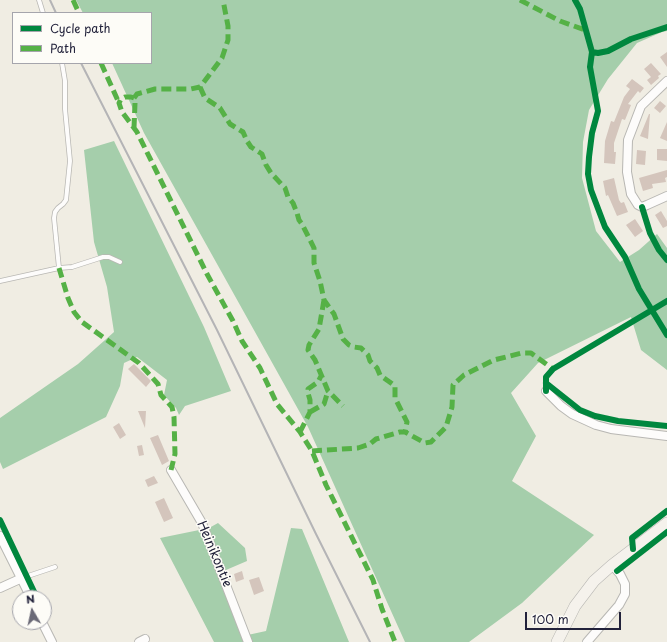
<!DOCTYPE html>
<style>
body{margin:0}
#map{position:relative;width:667px;height:642px;overflow:hidden;background:#f0ede3;font-family:"Playpen Sans",sans-serif}
canvas{display:block}
.legend{position:absolute;left:12px;top:12px;width:140px;height:52px;box-sizing:border-box;background:#fdfcf7;border:1px solid #a5a5ac;margin:0;padding:5px 7px;list-style:none;font-size:12px;color:#22223b}
.legend li{display:flex;align-items:center;gap:8px;height:20px}
.legend b{width:20px;border:1px solid #a5a5ac}
.north{position:absolute;left:12px;top:590px;width:40px;height:40px;box-sizing:border-box;background:#fdfcf7;border:1px solid #a5a5ac;border-radius:50%;rotate:351deg;font-size:11px;font-weight:700;line-height:16px;text-align:center;color:#22223b}
.north::after{content:'';display:block;margin:auto;width:14px;height:18px;background:#6a6976;clip-path:polygon(50% 0,100% 100%,50% 72%,0 100%)}
.scale{position:absolute;left:525px;top:612px;width:96px;height:18px;box-sizing:border-box;border:2px solid #22223b;border-top:0;padding-left:5px;font-size:12px;line-height:14px;white-space:nowrap;color:#22223b;-webkit-text-stroke:3px #fdfcf7;paint-order:stroke}
</style>
<div id="map">
<canvas width="667" height="642"></canvas>
<ul class="legend">
<li><b style="height:5px;background:#00873e"></b>Cycle path</li>
<li><b style="height:5px;background:#55b146"></b>Path</li>
</ul>
<div class="north">N</div>
<div class="scale">100 m</div>
</div>
<script>
const c = document.querySelector('canvas').getContext('2d');
c.lineJoin = 'round';
function paint(path, color) { c.fillStyle = color; c.fill(path, 'evenodd'); }
const toPath = rows => new Path2D(rows.map(r => 'M' + r).join(''));
function trace(path, color, width, dash) { c.strokeStyle = color; c.lineWidth = width; c.lineCap = dash ? 'butt' : 'round'; c.setLineDash(dash || []); c.stroke(path); }
function drawText(font, color, halo, rows, align = 'center') {
  c.font = font + ' "Playpen Sans",sans-serif'; c.lineWidth = 3; c.setLineDash([]); c.textBaseline = 'middle'; c.strokeStyle = halo; c.fillStyle = color; for (const [text, x, y, turn = 0] of rows) {
    c.save(); c.translate(x, y); c.rotate((+turn || 0) * Math.PI / 180); c.textAlign = isNaN(turn) ? turn : align; if (halo) c.strokeText(text, 0, 0); c.fillText(text, 0, 0); c.restore();
  }
}
paint(toPath([
 [76,0,667,0,667,31,662,32,637,43,608,79,589,110,583,142,582,178,596,231,620,262,639,250,657,234,667,248,667,370,641,350,631,317,538,363,511,393,536,436,512,481,594,535,522,603,469,642,405,642,308,427,144,133,112,63,151,63,151,13,83,13],
 [114,141,204,327,231,391,185,406,179,415,176,408,164,395,167,380,137,357,124,363,120,386,106,417,3,469,0,462,0,418,78,364,114,332,107,287,94,242,84,150],
 [218,523,245,548,247,561,219,573,243,636,266,631,291,528,302,529,349,642,214,642,160,538,209,528]
]), '#a5ceab');
paint(toPath([
 [667,52,667,67,660,57],
 [651,63,661,74,658,76,659,78,651,85,647,80,651,77,644,69],
 [632,79,644,88,640,93,638,91,628,104,631,105,625,120,622,119,614,143,614,152,616,152,615,164,604,163,605,141,611,121,614,122,624,97,630,89,626,86],
 [660,101,666,106,660,113,654,108],
 [649,114,650,114,648,139,640,136],
 [667,122,667,141,660,138],
 [657,149,667,149,667,161,657,160],
 [637,150,646,151,645,165,636,164],
 [667,170,667,177,665,178,666,182,652,184,653,188,643,191,639,178],
 [614,178,619,200,621,203,624,202,628,212,617,216,608,195,606,196,603,181],
 [661,211,667,221,667,226,663,228,655,215],
 [635,219,643,231,635,237,626,225],
 [134,364,151,381,146,387,128,369],
 [138,411,146,411,145,428],
 [119,423,126,435,120,439,113,427],
 [158,435,169,461,162,465,150,438],
 [142,445,144,455,139,456,137,446],
 [154,476,158,483,148,487,145,480],
 [164,498,173,518,164,522,155,502],
 [242,571,244,579,236,582,234,574],
 [259,577,264,591,254,595,249,580]
]), '#d4c5bc');
const lane = toPath([
 [39,0,43,13],
 [59,268,54,218,55,212,58,208,63,204,66,200,70,161,65,109,65,81,62,63],
 [0,281,59,268,72,267,103,257,109,257,120,262],
 [22,578,55,567]
]);
const street = toPath([
 [667,81,641,106,628,140,627,172,631,194,638,205,642,207,647,205,667,196],
 [546,391,561,406,572,414,596,425,611,429,667,436],
 [171,470,202,523,248,642],
 [0,536,31,598],
 [0,588,22,578],
 [42,622,52,642],
 [139,642,145,639],
 [587,642,619,605,625,594,625,584,620,574,612,565]
]);
const secondary = toPath([
 [557,642,575,606,594,581,612,565,667,523]
]);
trace(lane, '#b8b7b3', 5.5);
trace(street, '#b8b7b3', 10);
trace(secondary, '#b8b7b3', 12);
trace(lane, '#fdfcfb', 4);
trace(street, '#fdfcfb', 8);
trace(secondary, '#f5f2ec', 11);
trace(toPath([
 [50,0,56,13],
 [81,63,217,330,316,534,370,642]
]), '#b4b4b6', 2);
trace(toPath([
 [73,0,79,13],
 [520,0,560,21,585,30],
 [101,63,119,103],
 [200,87,205,98,220,108,230,124,243,132,247,141,251,147,262,154,266,165,271,173,285,188,288,197,293,203,297,213,299,220,302,224,314,248,314,263,320,281,324,300,334,314,343,339,349,345,354,347,361,348,368,355,370,361,377,368,380,375,395,386,395,398,407,422,405,432],
 [134,98,137,94,155,89,191,89,200,87,222,58,228,40,228,26,223,0],
 [134,128,135,103,134,98,131,97,125,97,121,99,119,103,122,112,137,132,207,274,233,321,242,341,260,368,277,404,300,432,312,451,326,485,373,580,382,609,395,642],
 [59,268,68,298,74,312,82,322,139,363,158,384,161,395,172,407,174,417,175,454,171,470],
 [324,300,319,329,309,345,308,350,315,360,328,391,343,406],
 [310,412,324,404,328,391],
 [300,432,310,412,310,400,308,393,308,389,318,382,321,376],
 [312,451,358,448,370,444,376,439,400,432,405,432,425,443,431,442,446,427,452,407,453,385,464,375,494,360,522,353,531,353,553,369]
]), '#55b146', 5, [10, 5]);
trace(toPath([
 [575,0,580,9,592,52,590,67,598,111,592,133,589,157,588,174,591,190,605,227,625,257,639,289,667,335],
 [592,52,598,53,608,51,631,39,667,27],
 [642,207,650,233,659,250,667,260],
 [546,383,580,410,595,416,618,421,667,426],
 [546,391,546,377,553,369,667,301],
 [0,520,37,598],
 [633,549,632,538,667,511],
 [617,571,667,532]
]), '#00873e', 6);
drawText('13px', '#22223b', '#fdfcf7', [
 ["Heinikontie",214,554,67]
]);
</script>
